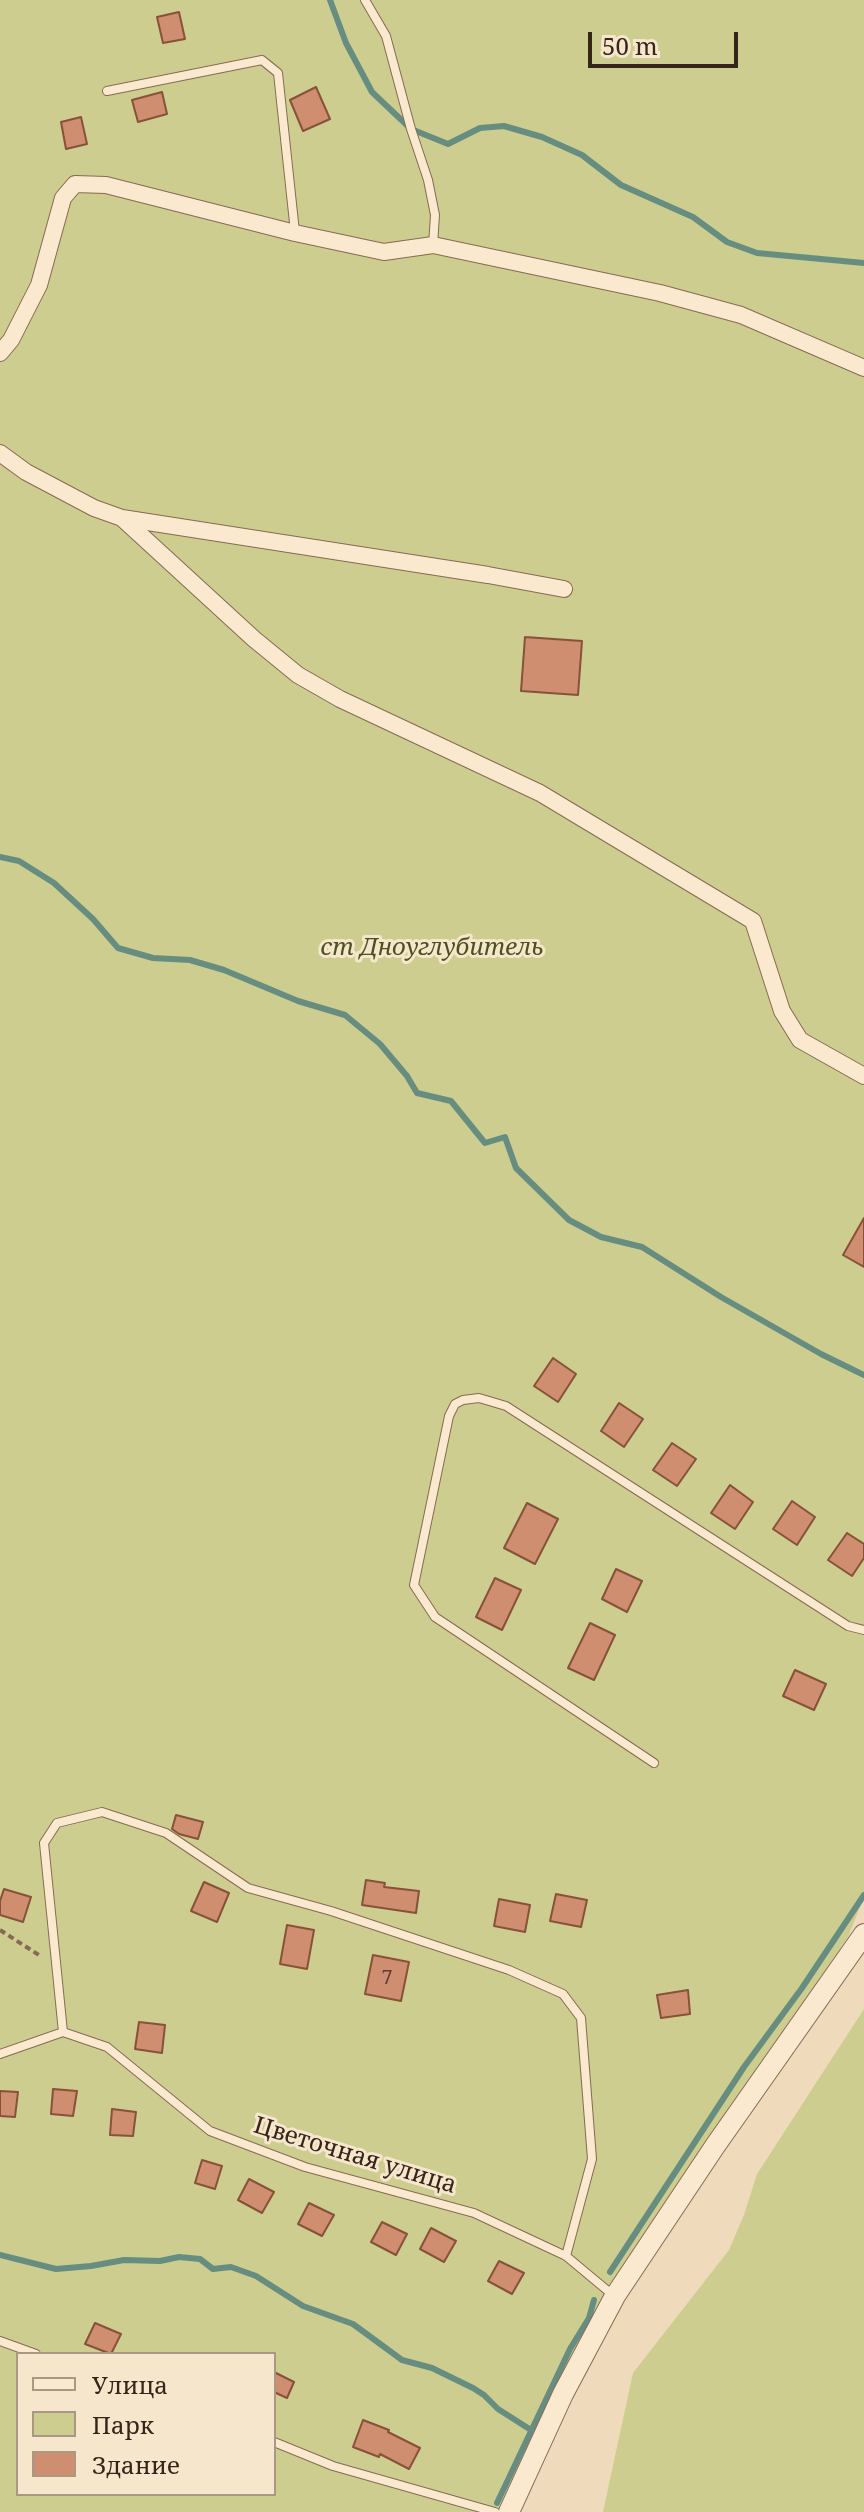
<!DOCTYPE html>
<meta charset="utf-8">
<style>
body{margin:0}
#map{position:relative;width:864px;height:2512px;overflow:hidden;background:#efdbbb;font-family:"Noto Serif",serif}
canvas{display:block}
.legend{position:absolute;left:16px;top:2352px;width:260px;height:144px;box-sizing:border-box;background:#f6e6cb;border:2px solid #a99984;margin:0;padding:10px 14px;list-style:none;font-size:24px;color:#35251a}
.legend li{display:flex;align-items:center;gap:16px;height:40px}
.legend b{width:40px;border:2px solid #a99984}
.scale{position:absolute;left:588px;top:32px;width:150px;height:36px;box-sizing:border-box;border:4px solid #35251a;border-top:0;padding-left:10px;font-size:24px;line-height:28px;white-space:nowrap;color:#35251a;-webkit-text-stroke:6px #f6e6cb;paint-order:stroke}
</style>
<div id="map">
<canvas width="864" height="2512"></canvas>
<ul class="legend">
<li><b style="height:10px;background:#fae9ce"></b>Улица</li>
<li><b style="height:22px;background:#cccd8f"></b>Парк</li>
<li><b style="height:22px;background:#cf8e6f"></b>Здание</li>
</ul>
<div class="scale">50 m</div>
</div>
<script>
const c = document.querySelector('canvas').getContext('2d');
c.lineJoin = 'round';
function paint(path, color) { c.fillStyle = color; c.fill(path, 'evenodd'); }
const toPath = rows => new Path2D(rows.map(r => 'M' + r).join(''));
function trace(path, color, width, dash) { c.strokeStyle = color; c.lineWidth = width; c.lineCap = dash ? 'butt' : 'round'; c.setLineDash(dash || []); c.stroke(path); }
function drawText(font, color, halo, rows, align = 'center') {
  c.font = font + ' "Noto Serif",serif'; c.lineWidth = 6; c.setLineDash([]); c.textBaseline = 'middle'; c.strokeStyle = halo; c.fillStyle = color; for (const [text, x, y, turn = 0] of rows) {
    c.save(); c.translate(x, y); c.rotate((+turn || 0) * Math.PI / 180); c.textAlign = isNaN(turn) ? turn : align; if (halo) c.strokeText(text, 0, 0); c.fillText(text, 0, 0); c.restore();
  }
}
paint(toPath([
 [0,0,864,0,864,1897,848,1937,610,2292,509,2512,0,2512],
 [18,2354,274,2354,274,2494,18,2494],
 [864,2009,864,2512,603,2512,633,2373,729,2250,744,2215,757,2174]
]), '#cccd8f');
trace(toPath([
 [330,0,346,43,372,92,411,129,448,144,480,128,504,126,542,137,582,155,621,185,693,217,727,242,757,253,864,263],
 [0,857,19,861,54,883,93,919,118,948,153,958,190,960,224,970,298,1001,345,1015,380,1044,407,1076,417,1093,451,1101,485,1143,505,1137,516,1168,569,1220,601,1237,642,1247,721,1297,821,1354,864,1375],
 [0,2255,56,2269,91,2266,124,2260,160,2261,179,2257,200,2259,213,2269,231,2267,256,2276,303,2306,353,2324,402,2360,432,2368,473,2388,484,2395,498,2409,531,2430],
 [610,2272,744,2067,802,1988,864,1895],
 [497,2503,570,2349,589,2318,594,2300]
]), '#678d80', 6);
const building = toPath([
 [179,12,185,39,163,43,157,17,179,12],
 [316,87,330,119,303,131,290,100,316,87],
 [162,92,167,114,138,122,132,100,162,92],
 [81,117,87,144,66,149,61,122,81,117],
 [525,637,582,641,578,695,521,691,525,637],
 [864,1218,864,1267,843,1255,864,1218],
 [553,1358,576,1374,558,1402,534,1386,553,1358],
 [619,1403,643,1419,624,1447,601,1431,619,1403],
 [672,1443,696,1459,677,1486,653,1470,672,1443],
 [730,1485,753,1502,735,1529,711,1513,730,1485],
 [792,1501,815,1517,797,1545,773,1529,792,1501],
 [527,1503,558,1519,535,1564,504,1548,527,1503],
 [847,1533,864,1544,864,1558,852,1576,828,1560,847,1533],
 [616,1569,642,1581,627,1612,602,1599,616,1569],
 [495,1578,521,1590,502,1630,476,1617,495,1578],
 [590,1623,615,1635,594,1680,568,1668,590,1623],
 [795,1670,826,1684,814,1710,783,1696,795,1670],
 [176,1815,203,1822,198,1839,179,1834,172,1829,176,1815],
 [366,1880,385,1883,384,1887,419,1891,416,1913,362,1905,366,1880],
 [204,1882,229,1893,217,1922,191,1911,204,1882],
 [4,1889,31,1897,23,1922,0,1915,0,1901,4,1889],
 [556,1894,587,1900,581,1927,550,1921,556,1894],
 [499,1899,530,1905,525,1932,494,1926,499,1899],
 [287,1925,314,1930,307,1969,280,1964,287,1925],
 [373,1955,409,1962,401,2001,365,1994,373,1955],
 [688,1990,690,2014,661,2018,657,1995,688,1990],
 [139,2022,165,2025,162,2053,135,2049,139,2022],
 [53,2089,77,2091,73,2116,51,2114,53,2089],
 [0,2091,18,2092,15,2117,0,2116,0,2091],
 [112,2109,136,2112,133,2136,110,2135,112,2109],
 [202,2160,222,2166,215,2189,195,2183,202,2160],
 [249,2179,274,2192,262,2213,238,2200,249,2179],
 [309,2203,334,2215,322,2236,298,2224,309,2203],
 [382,2222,407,2234,396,2255,371,2242,382,2222],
 [431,2228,456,2241,444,2262,420,2249,431,2228],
 [499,2261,524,2273,512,2294,488,2281,499,2261],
 [95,2323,121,2334,111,2354,85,2344,95,2323],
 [274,2372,294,2382,287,2398,274,2392,274,2372],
 [363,2420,389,2430,388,2432,420,2448,409,2469,380,2454,379,2457,353,2447,363,2420]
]);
paint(building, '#cf8e6f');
trace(building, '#87513a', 2);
const service = toPath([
 [365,0,386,36,411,129,428,180,435,215,433,245],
 [107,91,262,60,278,73,295,232],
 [654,1763,435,1617,414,1585,449,1416,455,1404,463,1400,479,1398,506,1406,848,1626,864,1630],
 [63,2032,44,1843,57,1823,102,1812,166,1833,248,1888,331,1911,509,1970,563,1994,581,2018,592,2159,566,2256],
 [0,2054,63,2032,107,2047,210,2131,305,2167,474,2213,566,2256,614,2296],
 [0,2341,36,2354],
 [274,2442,333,2466,495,2512]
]);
const minor = toPath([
 [0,353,11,340,39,285,63,198,75,184,106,185,295,233,384,252,433,245,660,293,741,315,864,368],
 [0,453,26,472,94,508,122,518,488,575,564,589],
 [122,518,254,639,298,675,340,699,540,793,753,921,782,1011,800,1040,864,1076]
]);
const tertiary = toPath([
 [509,2512,563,2394,615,2296,715,2146,864,1934]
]);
trace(service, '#876a55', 10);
trace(minor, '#876a55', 18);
trace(tertiary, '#876a55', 22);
trace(toPath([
 [0,1930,42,1957]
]), '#876a55', 4, [6, 4]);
trace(service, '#fae9ce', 8);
trace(minor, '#fae9ce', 16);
trace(tertiary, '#fae9ce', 20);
drawText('20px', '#5c3f2f', null, [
 ["7",387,1978]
]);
drawText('italic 24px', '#4b5220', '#f6e6cb', [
 ["ст Дноуглубитель",432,948]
]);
drawText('24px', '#35251a', '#f6e6cb', [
 ["Цветочная улица",355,2156,17]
]);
</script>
